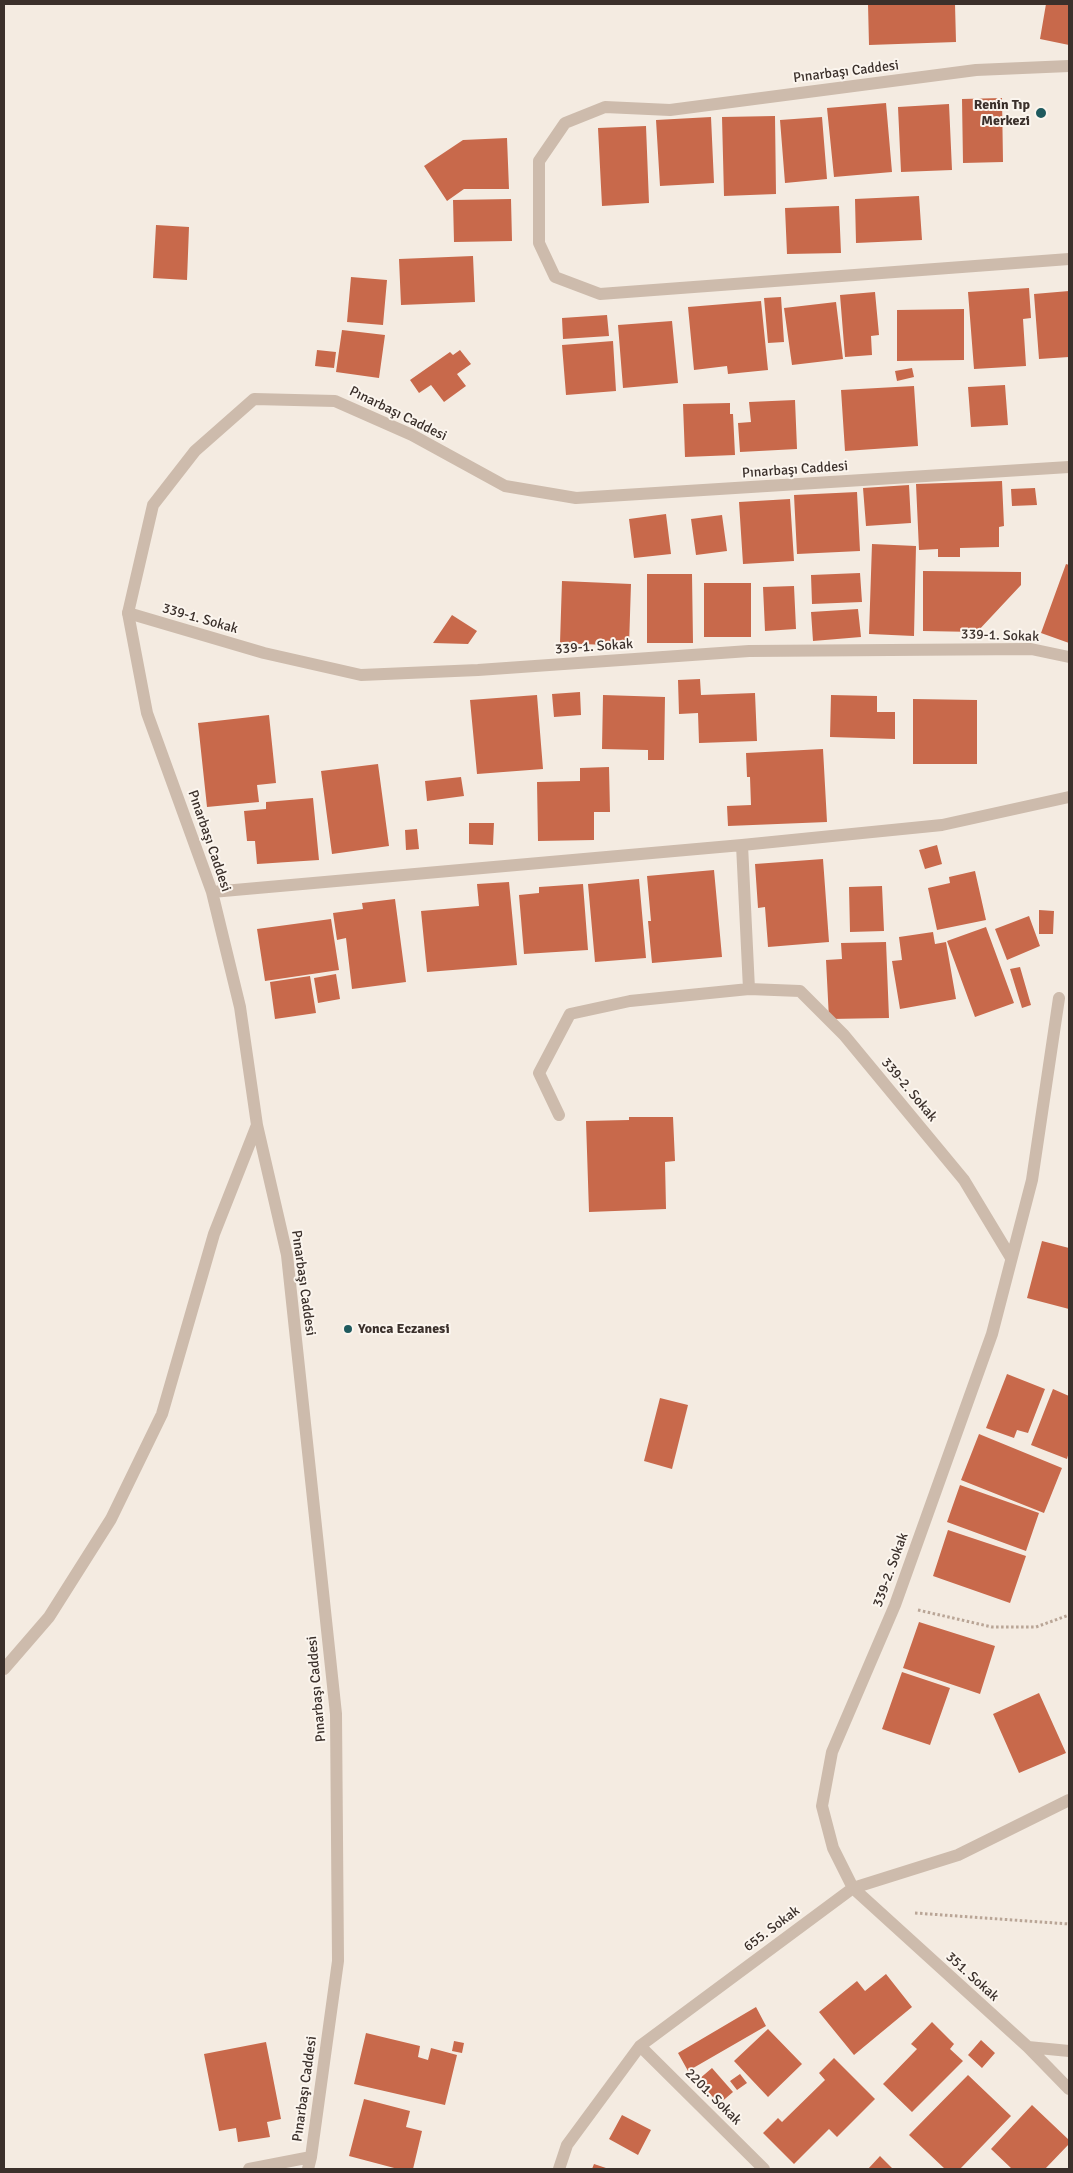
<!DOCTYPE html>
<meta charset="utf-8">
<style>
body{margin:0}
#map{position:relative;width:1073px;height:2173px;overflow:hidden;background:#f4ebe1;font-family:Signika,sans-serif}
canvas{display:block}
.frame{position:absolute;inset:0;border:5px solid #3b302b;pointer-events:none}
</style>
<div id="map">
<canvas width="1073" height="2173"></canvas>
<div class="frame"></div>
</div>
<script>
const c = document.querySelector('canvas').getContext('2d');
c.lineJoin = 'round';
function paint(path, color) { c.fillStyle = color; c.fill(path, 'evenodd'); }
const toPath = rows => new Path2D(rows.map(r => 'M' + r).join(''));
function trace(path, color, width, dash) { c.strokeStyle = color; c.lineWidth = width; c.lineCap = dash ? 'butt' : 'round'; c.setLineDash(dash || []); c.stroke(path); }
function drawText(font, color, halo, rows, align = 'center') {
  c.font = font + ' Signika,sans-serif'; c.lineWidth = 4; c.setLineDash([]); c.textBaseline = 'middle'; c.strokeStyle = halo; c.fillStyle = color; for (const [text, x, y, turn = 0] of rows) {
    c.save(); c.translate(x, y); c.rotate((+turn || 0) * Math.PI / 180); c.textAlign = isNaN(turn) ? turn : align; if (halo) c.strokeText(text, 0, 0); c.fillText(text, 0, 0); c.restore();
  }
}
paint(toPath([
 [868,4,955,4,956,42,869,45],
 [1046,4,1069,4,1069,45,1040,39],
 [1002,98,1003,162,963,163,962,99],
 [886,103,892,172,834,177,827,108],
 [949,104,952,170,901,172,898,107],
 [775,116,776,194,724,196,722,117],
 [711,117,714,183,660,186,656,120],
 [822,117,827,179,785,183,780,120],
 [646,126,649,203,602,206,598,128],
 [507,138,509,189,464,189,447,201,424,166,463,140],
 [919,196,922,240,856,243,855,199],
 [511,199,512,241,454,242,453,200],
 [839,206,841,253,787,254,785,208],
 [156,225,189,227,187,280,153,278],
 [473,256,475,302,401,305,399,259],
 [351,277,387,280,383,325,347,322],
 [1029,288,1031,318,1023,319,1026,366,974,369,968,292],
 [1069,291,1069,357,1039,359,1034,294],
 [875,292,879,335,871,336,872,355,845,357,840,295],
 [781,297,784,342,768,343,764,298],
 [761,301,768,370,728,374,727,366,694,370,688,307],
 [836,302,843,359,792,365,784,308],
 [964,309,964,360,897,361,897,310],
 [607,315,609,336,563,339,562,318],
 [672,321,678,383,623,388,618,325],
 [342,330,385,335,379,378,336,372],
 [613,341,616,391,566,395,562,345],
 [317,350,336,352,334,368,315,366],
 [460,350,471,364,457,374,466,386,444,402,431,385,419,393,410,380,450,352,453,355],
 [912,368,914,377,897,381,895,371],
 [1005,385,1008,425,971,427,968,387],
 [914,386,918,446,845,451,841,390],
 [795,400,797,449,740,452,738,423,751,422,749,402],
 [730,403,730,414,733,414,735,455,685,457,683,404],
 [1002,481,1004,526,999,527,999,547,960,548,960,557,938,557,938,549,919,550,916,484],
 [909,485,911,523,866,526,863,488],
 [1035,488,1037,505,1012,506,1011,489],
 [857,492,860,551,797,554,794,495],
 [790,499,794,561,743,564,739,502],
 [666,514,671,554,634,558,629,519],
 [722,515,727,551,696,555,691,519],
 [872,544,916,546,914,636,869,634],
 [1066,564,1069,565,1069,643,1041,633],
 [923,571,1021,572,1021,585,977,632,923,631],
 [860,573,862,602,812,604,811,575],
 [647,574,692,574,693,643,647,643],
 [562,581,631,584,629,646,560,643],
 [704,583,751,583,751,637,704,637],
 [794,586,796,629,765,631,763,587],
 [858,609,861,637,813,641,811,612],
 [452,615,477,631,468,644,433,643],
 [700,679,701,695,755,693,757,741,699,743,698,713,679,714,678,680],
 [580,692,581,715,554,717,552,694],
 [537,695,543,769,477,774,470,700],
 [603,695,665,697,664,760,648,760,648,750,602,749],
 [831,695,877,696,877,712,895,712,895,739,830,737],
 [913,699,977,700,977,764,913,764],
 [269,715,276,783,257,785,259,802,207,807,198,723],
 [823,749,827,822,728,826,727,806,751,805,750,777,747,777,746,753],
 [378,764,389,846,332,854,321,771],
 [609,767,610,812,594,812,594,840,538,841,537,782,580,781,580,768],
 [461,777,464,796,427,801,425,781],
 [313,798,319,860,257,864,255,841,247,841,244,811,266,809,266,802],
 [469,823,494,823,493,845,469,844],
 [417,829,419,849,406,850,405,830],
 [937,845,942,864,925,869,919,850],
 [823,859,829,942,768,947,765,907,758,908,755,864],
 [714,870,722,957,652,963,648,921,651,921,647,876],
 [975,871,986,920,937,930,928,888,950,883,949,877],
 [639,879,646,958,595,962,588,884],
 [509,882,517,965,427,972,421,911,479,906,477,884],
 [583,884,588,950,524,954,519,895,539,893,539,887],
 [882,886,884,931,850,932,849,887],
 [395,899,406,982,352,989,346,938,337,940,333,913,363,909,362,903],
 [1039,910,1054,911,1053,934,1039,934],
 [1029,916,1040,946,1007,960,995,929],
 [331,919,339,970,265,981,257,929],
 [986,927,1014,1003,975,1017,947,941],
 [933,932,935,944,946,942,956,999,900,1009,892,961,902,960,899,937],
 [886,942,889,1018,829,1019,826,960,842,959,841,943],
 [1020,967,1031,1005,1022,1008,1010,969],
 [336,974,340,999,318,1003,314,978],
 [310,976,316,1013,275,1019,270,982],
 [629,1117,673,1117,675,1161,665,1162,666,1209,589,1212,586,1121,629,1120],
 [1042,1241,1069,1248,1069,1309,1027,1298],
 [1007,1374,1045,1389,1028,1433,1017,1430,1014,1438,986,1428],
 [1053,1389,1069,1396,1069,1452,1067,1459,1031,1445],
 [660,1398,688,1405,672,1469,644,1461],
 [979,1434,1062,1468,1044,1513,961,1480],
 [960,1485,1039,1513,1026,1551,947,1522],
 [948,1530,1026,1556,1010,1603,933,1576],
 [919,1622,995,1646,980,1694,903,1668],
 [902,1672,950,1688,930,1745,882,1729],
 [1039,1693,1066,1753,1019,1773,993,1714],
 [886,1974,912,2007,854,2055,819,2012,857,1981,865,1991],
 [756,2007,766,2026,688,2071,678,2053],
 [932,2022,954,2044,950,2049,963,2061,912,2112,883,2084,917,2049,911,2044],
 [768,2029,802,2064,768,2097,734,2061],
 [366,2033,420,2046,418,2057,428,2060,431,2048,457,2055,445,2105,354,2084],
 [981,2040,995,2053,982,2068,968,2055],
 [454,2041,464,2043,462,2053,452,2051],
 [266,2042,281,2119,267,2122,270,2137,238,2142,236,2128,219,2131,204,2054],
 [834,2058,875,2099,837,2137,829,2129,794,2164,763,2133,778,2118,782,2122,825,2080,819,2073],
 [712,2068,733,2092,719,2104,698,2080],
 [740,2074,747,2083,737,2090,730,2081],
 [968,2075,1011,2116,960,2169,945,2169,909,2135],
 [364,2099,410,2111,406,2127,422,2131,413,2169,398,2169,349,2156],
 [1032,2105,1069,2140,1069,2144,1045,2169,1012,2169,991,2149],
 [622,2115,651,2130,638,2155,609,2139],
 [880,2156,893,2169,868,2169],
 [594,2164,609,2169,592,2169]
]), '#c8694b');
trace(toPath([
 [918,1610,992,1627,1036,1627,1069,1615],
 [915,1913,1069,1924]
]), '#b9a596', 3, [2.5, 2.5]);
trace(toPath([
 [1069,66,976,70,670,110,605,107,565,123,539,161,539,243,555,277,600,294,1069,259],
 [742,845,749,989],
 [212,892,742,845,942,825,1069,797],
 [1059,998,1032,1180,992,1334,895,1605,832,1752,822,1806,833,1848,853,1888,1028,2047,1069,2089],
 [559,1115,539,1073,570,1014,630,1001,749,989,800,991,844,1035,964,1180,1011,1258],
 [4,1669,49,1617,111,1519,162,1414,214,1234,257,1125],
 [640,2046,764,2169],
 [1028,2047,1069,2051],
 [249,2169,311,2157],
 [308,2169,311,2157,338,1961,336,1714,287,1255,257,1125,240,1007,212,892,147,713,128,613,153,505,195,451,254,399,335,401,412,435,505,486,576,498,1069,467],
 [559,2169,567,2145,640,2046,853,1888,958,1855,1069,1800]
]), '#cdbbac', 12);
trace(toPath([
 [128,613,264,653,361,675,478,670,749,651,1031,649,1069,657]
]), '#cdbbac', 12);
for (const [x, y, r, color] of [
 [1041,113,6,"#1f5a5e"],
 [348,1329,5,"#1f5a5e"]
]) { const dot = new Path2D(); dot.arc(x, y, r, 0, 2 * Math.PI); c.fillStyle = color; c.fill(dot); trace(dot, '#fbf5ee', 2); }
drawText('14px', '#3b302b', '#fbf5ee', [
 ["Pınarbaşı Caddesi",846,72,-7],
 ["Pınarbaşı Caddesi",398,414,26],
 ["Pınarbaşı Caddesi",795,470,-4],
 ["339-1. Sokak",200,619,16],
 ["339-1. Sokak",1000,636,2],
 ["339-1. Sokak",594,647,-4],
 ["Pınarbaşı Caddesi",209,841,71],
 ["339-2. Sokak",909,1090,50],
 ["Pınarbaşı Caddesi",303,1283,82],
 ["339-2. Sokak",891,1570,-70],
 ["Pınarbaşı Caddesi",317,1689,-95],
 ["655. Sokak",772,1929,-37],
 ["351. Sokak",972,1977,42],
 ["Pınarbaşı Caddesi",305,2089,-82],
 ["2201. Sokak",713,2097,45]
]);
drawText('bold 14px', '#3b302b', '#fbf5ee', [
 ["Renin Tıp",1030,105],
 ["Merkezi",1030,121],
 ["Yonca Eczanesi",358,1329,"left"]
], 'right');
</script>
